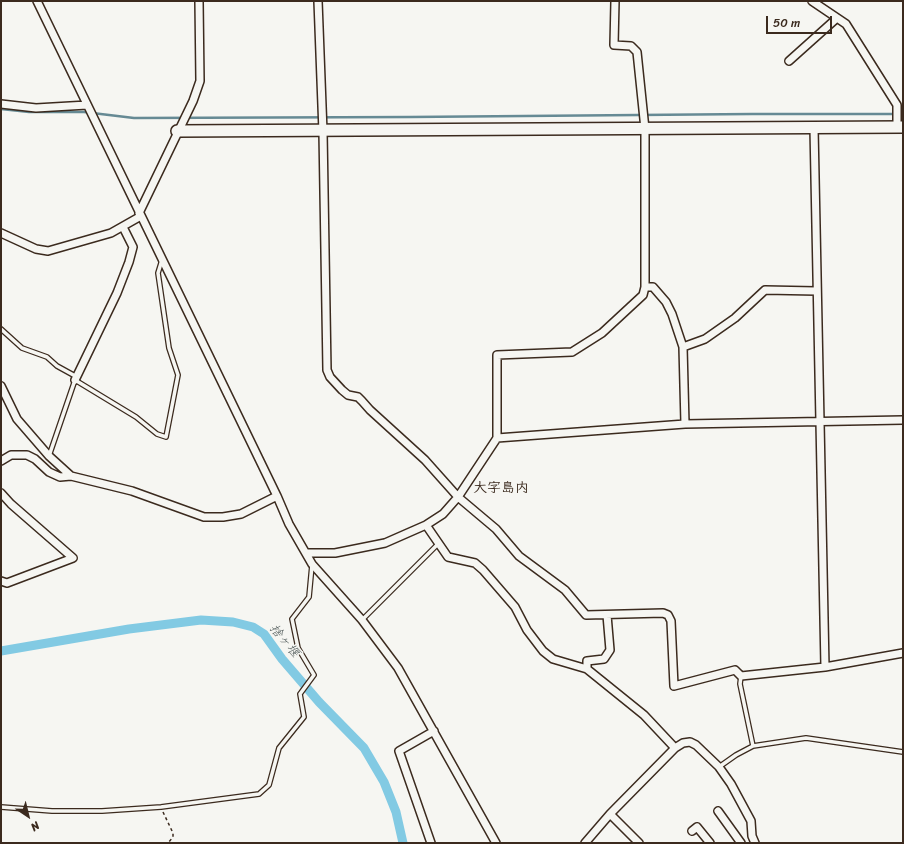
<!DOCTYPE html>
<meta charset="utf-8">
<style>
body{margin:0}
#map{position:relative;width:904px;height:844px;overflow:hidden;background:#f6f6f2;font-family:Sriracha,sans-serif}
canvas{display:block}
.frame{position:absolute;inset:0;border:2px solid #3b2a1e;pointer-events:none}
.north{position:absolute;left:8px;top:796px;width:40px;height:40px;-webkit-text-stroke:3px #f6f6f2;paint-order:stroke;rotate:145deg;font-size:11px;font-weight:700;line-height:16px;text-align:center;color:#3b2a1e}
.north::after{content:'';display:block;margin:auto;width:14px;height:18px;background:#3b2a1e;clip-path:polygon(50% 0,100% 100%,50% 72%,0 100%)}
.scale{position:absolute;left:766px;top:16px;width:66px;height:18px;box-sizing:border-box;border:2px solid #3b2a1e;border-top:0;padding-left:5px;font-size:12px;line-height:14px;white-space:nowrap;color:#3b2a1e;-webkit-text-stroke:3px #f6f6f2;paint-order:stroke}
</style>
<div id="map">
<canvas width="904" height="844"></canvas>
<div class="frame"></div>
<div class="north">N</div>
<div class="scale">50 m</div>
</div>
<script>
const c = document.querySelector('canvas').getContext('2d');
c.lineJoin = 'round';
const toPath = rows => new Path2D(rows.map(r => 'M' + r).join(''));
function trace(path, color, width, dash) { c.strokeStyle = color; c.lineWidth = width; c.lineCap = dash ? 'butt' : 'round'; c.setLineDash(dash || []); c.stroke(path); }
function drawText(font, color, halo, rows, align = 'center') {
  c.font = font + ' Sriracha,"Klee One",sans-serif'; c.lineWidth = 3; c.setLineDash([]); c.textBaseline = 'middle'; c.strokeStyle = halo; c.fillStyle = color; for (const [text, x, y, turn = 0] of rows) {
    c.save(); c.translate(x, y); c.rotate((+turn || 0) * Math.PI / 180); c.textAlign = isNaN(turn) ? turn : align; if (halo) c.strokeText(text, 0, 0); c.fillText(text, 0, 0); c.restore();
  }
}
trace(toPath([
 [1,109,29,112,84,112,134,118,410,117,752,114,903,114]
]), '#668a94', 2.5);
trace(toPath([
 [1,651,129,629,201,620,233,622,253,627,264,634,282,659,319,702,364,748,384,782,396,812,403,843]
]), '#82cae3', 9);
const lane = toPath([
 [1,329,22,348,47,357,57,366,77,377],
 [49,456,75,380,136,417,157,434,166,437,178,375,169,348,158,273,162,260],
 [362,620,439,543],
 [741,676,740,684,753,746],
 [719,767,736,755,753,746,806,738,903,752],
 [1,807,52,811,102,811,161,807,259,794,269,785,279,748,304,717,300,694,314,675,298,648,292,619,309,597,312,565]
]);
const street = toPath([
 [37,1,277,496,289,524,312,564,362,620,398,668,496,843],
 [318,1,323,132,327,370,330,377,342,390,348,395,358,397,362,401,370,410,425,460,458,497,496,529,519,556,565,590,586,615,663,613,668,615,671,621,674,686,735,670,741,676,825,667,903,653],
 [812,1,846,24,897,105,897,127],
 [789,61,837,18],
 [1,104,36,108,87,105],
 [814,128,825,667],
 [139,213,193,101,200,81,199,1],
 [1,233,36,249,48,251,111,233,141,216],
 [645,287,653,287,666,302,672,314,683,347,685,424],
 [683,347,705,339,735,318,765,290,816,291],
 [75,380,117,293,129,262,133,247,123,227],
 [1,386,17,419,49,456,71,476],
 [497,438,497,355,572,352,602,333,643,295,645,287,645,129,637,52,631,46,614,45,615,1],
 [1,461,11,455,27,455,35,459,49,472,60,477,71,476,132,491,204,517,223,517,241,514,277,496],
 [1,493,11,504,73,558,7,583,1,581],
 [426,525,448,557,475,563,483,570,515,607,527,630,543,651,553,659,587,669,644,715,675,748],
 [306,553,335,553,385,543,426,525,443,514,458,497,497,438,685,424,903,420],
 [587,669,587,661,604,659,610,650,607,615],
 [718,811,741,843],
 [610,814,639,843],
 [692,831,697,827,710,843],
 [431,843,399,751,434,731],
 [585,843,610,814,675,748,683,743,690,742,696,745,719,767,731,784,751,821,752,836,755,843]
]);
const secondary = toPath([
 [177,131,903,127]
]);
trace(lane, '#3b2a1e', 6);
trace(street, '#3b2a1e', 10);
trace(secondary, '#3b2a1e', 14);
trace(toPath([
 [163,812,173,833,173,837,168,843]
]), '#3b2a1e', 1.5, [3, 3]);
trace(lane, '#f6f6f2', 3.5);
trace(street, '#f6f6f2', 7);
trace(secondary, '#f6f6f2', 11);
drawText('italic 13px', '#505a59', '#f6f6f2', [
 ["捨ヶ堰",284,641,50]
]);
drawText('bold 14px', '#3b2a1e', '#f6f6f2', [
 ["大字島内",501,488]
]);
</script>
